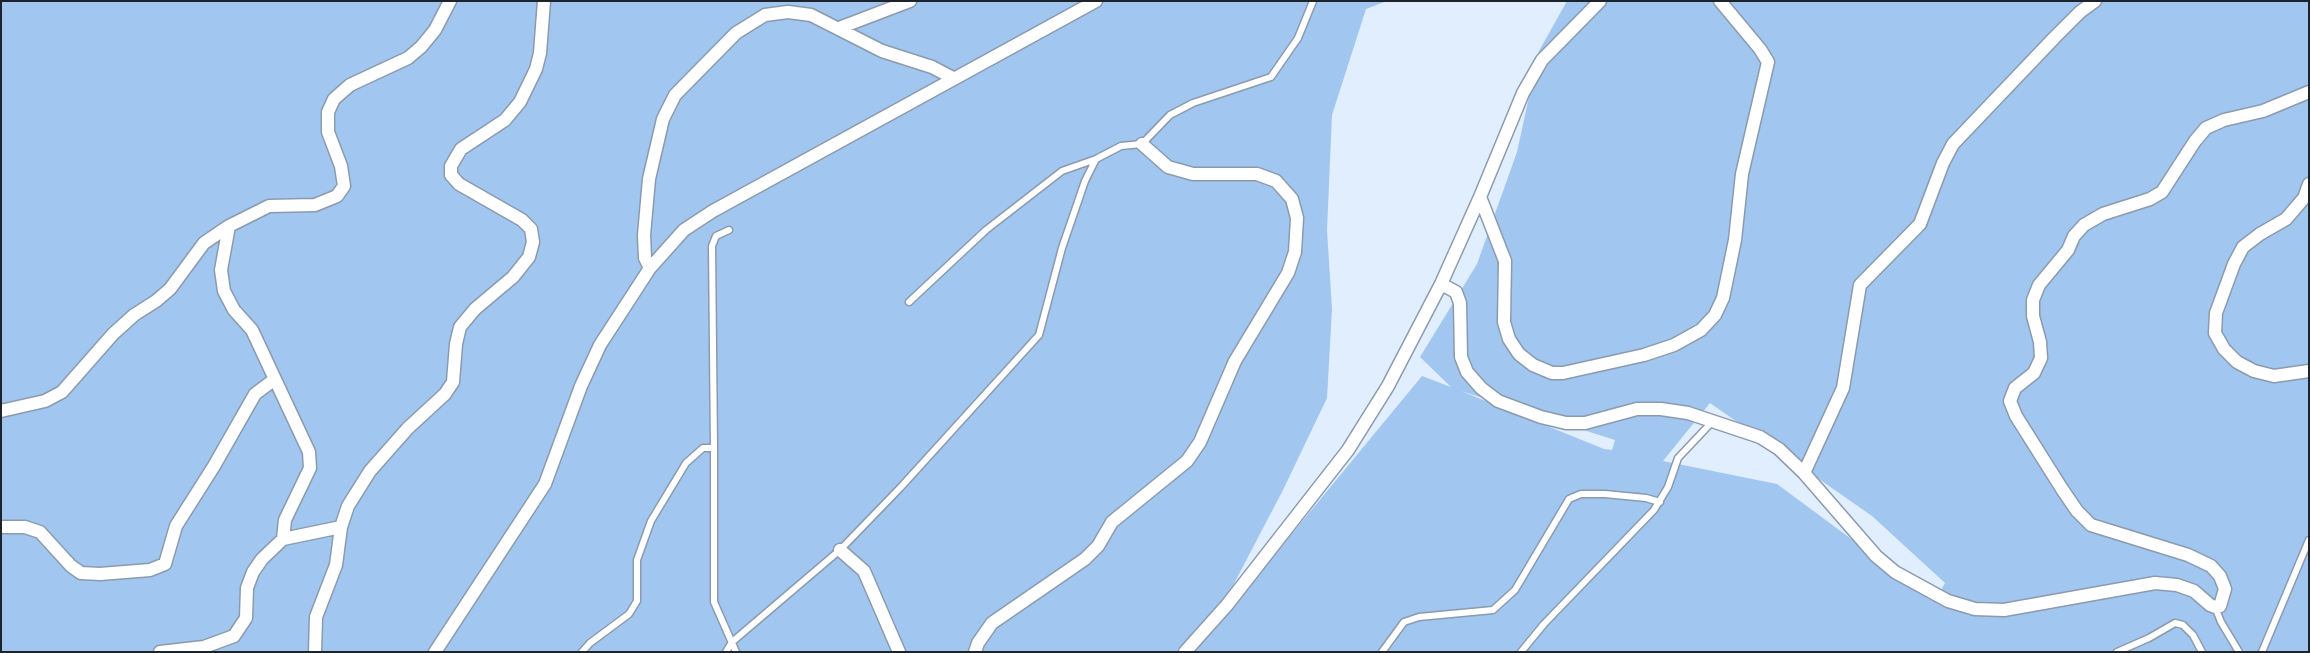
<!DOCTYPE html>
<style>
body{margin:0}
#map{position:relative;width:2310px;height:653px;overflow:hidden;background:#e1eefe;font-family:"Alegreya Sans",sans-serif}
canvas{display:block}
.frame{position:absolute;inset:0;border:2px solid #1d232a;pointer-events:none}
</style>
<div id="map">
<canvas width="2310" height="653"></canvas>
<div class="frame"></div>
</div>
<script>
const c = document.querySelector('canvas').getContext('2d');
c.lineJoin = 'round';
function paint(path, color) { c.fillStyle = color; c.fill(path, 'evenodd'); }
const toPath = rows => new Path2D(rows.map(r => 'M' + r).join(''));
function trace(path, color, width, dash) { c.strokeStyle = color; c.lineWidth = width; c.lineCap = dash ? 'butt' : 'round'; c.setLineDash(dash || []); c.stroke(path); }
paint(toPath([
 [1,1,1387,1,1366,9,1332,115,1327,230,1332,309,1327,398,1283,490,1205,639,1422,376,1451,387,1420,357,1477,264,1517,152,1539,51,1567,1,2309,1,2309,652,1,652],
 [1461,391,1615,440,1612,450,1604,449],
 [1710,403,1872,516,1945,583,1935,601,1777,484,1663,461]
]), '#a1c6f0');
const service = toPath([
 [909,302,986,230,1062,171,1096,159],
 [714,448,712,246,716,236,729,230],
 [2215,607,2221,622,2239,652],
 [582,652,590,643,629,614,637,601,637,560,651,521,686,463,703,448,714,448,714,602,736,652],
 [726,652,732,642,840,550,900,488,1039,335,1062,248,1085,181,1096,159,1121,146,1142,144,1170,115,1193,103,1271,77,1298,38,1313,1],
 [1382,652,1404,622,1419,617,1493,610,1515,590,1569,499,1581,494,1605,494,1646,498,1660,502],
 [1521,652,1544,624,1654,510,1668,487,1678,458,1713,421],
 [2117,652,2149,638,2175,623,2183,625,2193,635,2202,652],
 [2262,652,2309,540]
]);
const minor = toPath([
 [839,28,910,1],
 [2309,184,2304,198,2286,219,2260,234,2243,247,2234,264,2216,313,2215,333,2224,349,2237,362,2254,371,2274,376,2309,371],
 [1480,197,1505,261,1504,322,1509,339,1519,354,1533,365,1552,373,1563,373,1644,355,1674,345,1701,330,1715,315,1723,298,1735,240,1742,174,1768,62,1760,49,1720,1],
 [229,226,221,270,224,291,234,310,252,330,309,452,310,468,285,520,283,539],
 [650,268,645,258,644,235,649,179,663,119,675,95,736,33,765,15,788,12,811,15,882,51,932,67,953,78],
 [1441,284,1456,292,1460,303,1461,357,1467,372,1481,388,1498,401,1541,417,1566,423,1585,423,1637,409,1661,409,1688,413,1760,437,1779,449,1804,473,1876,556,1895,572,1948,601,1975,609,2004,610,2155,583,2177,585,2194,591,2210,605,2215,607,2220,606,2225,589,2220,576,2211,566,2188,555,2091,525,2077,511,2062,489,2016,416,2010,401,2015,388,2034,373,2041,358,2040,342,2033,316,2033,300,2039,285,2068,250,2074,236,2084,225,2103,214,2150,199,2162,192,2195,141,2206,128,2224,120,2263,111,2309,92],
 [1,411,45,401,62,392,113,334,134,315,156,301,170,289,204,243,229,226,269,206,315,205,337,196,344,186,341,166,328,132,328,112,334,99,350,85,408,58,421,47,435,30,450,1],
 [1804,473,1843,388,1860,285,1920,224,1943,163,1953,144,2055,37,2080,12,2095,1],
 [1,527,25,527,40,532,71,566,81,573,100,574,150,570,165,564,176,526,214,466,255,394,275,379],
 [840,550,864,571,899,652],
 [160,652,204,647,234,636,246,618,247,588,253,572,262,559,283,539,341,527],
 [315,652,316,617,336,565,341,527,348,506,370,471,408,428,445,394,453,382,456,344,460,327,475,309,513,277,529,257,533,242,531,229,522,220,459,184,451,175,451,166,461,149,505,120,520,102,536,69,540,53,544,1],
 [435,652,545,484,581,386,600,345,650,268,684,230,713,211,1096,1],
 [975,652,978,643,992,623,1085,559,1098,546,1112,522,1187,461,1200,442,1235,361,1288,273,1295,252,1297,218,1292,199,1276,181,1257,174,1193,174,1168,167,1142,144],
 [1185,652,1227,605,1348,450,1388,386,1441,284,1480,197,1523,93,1542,60,1600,1]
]);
trace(service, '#8b9bad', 9);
trace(minor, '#8b9bad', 15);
trace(service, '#fff', 6);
trace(minor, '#fff', 12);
</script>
